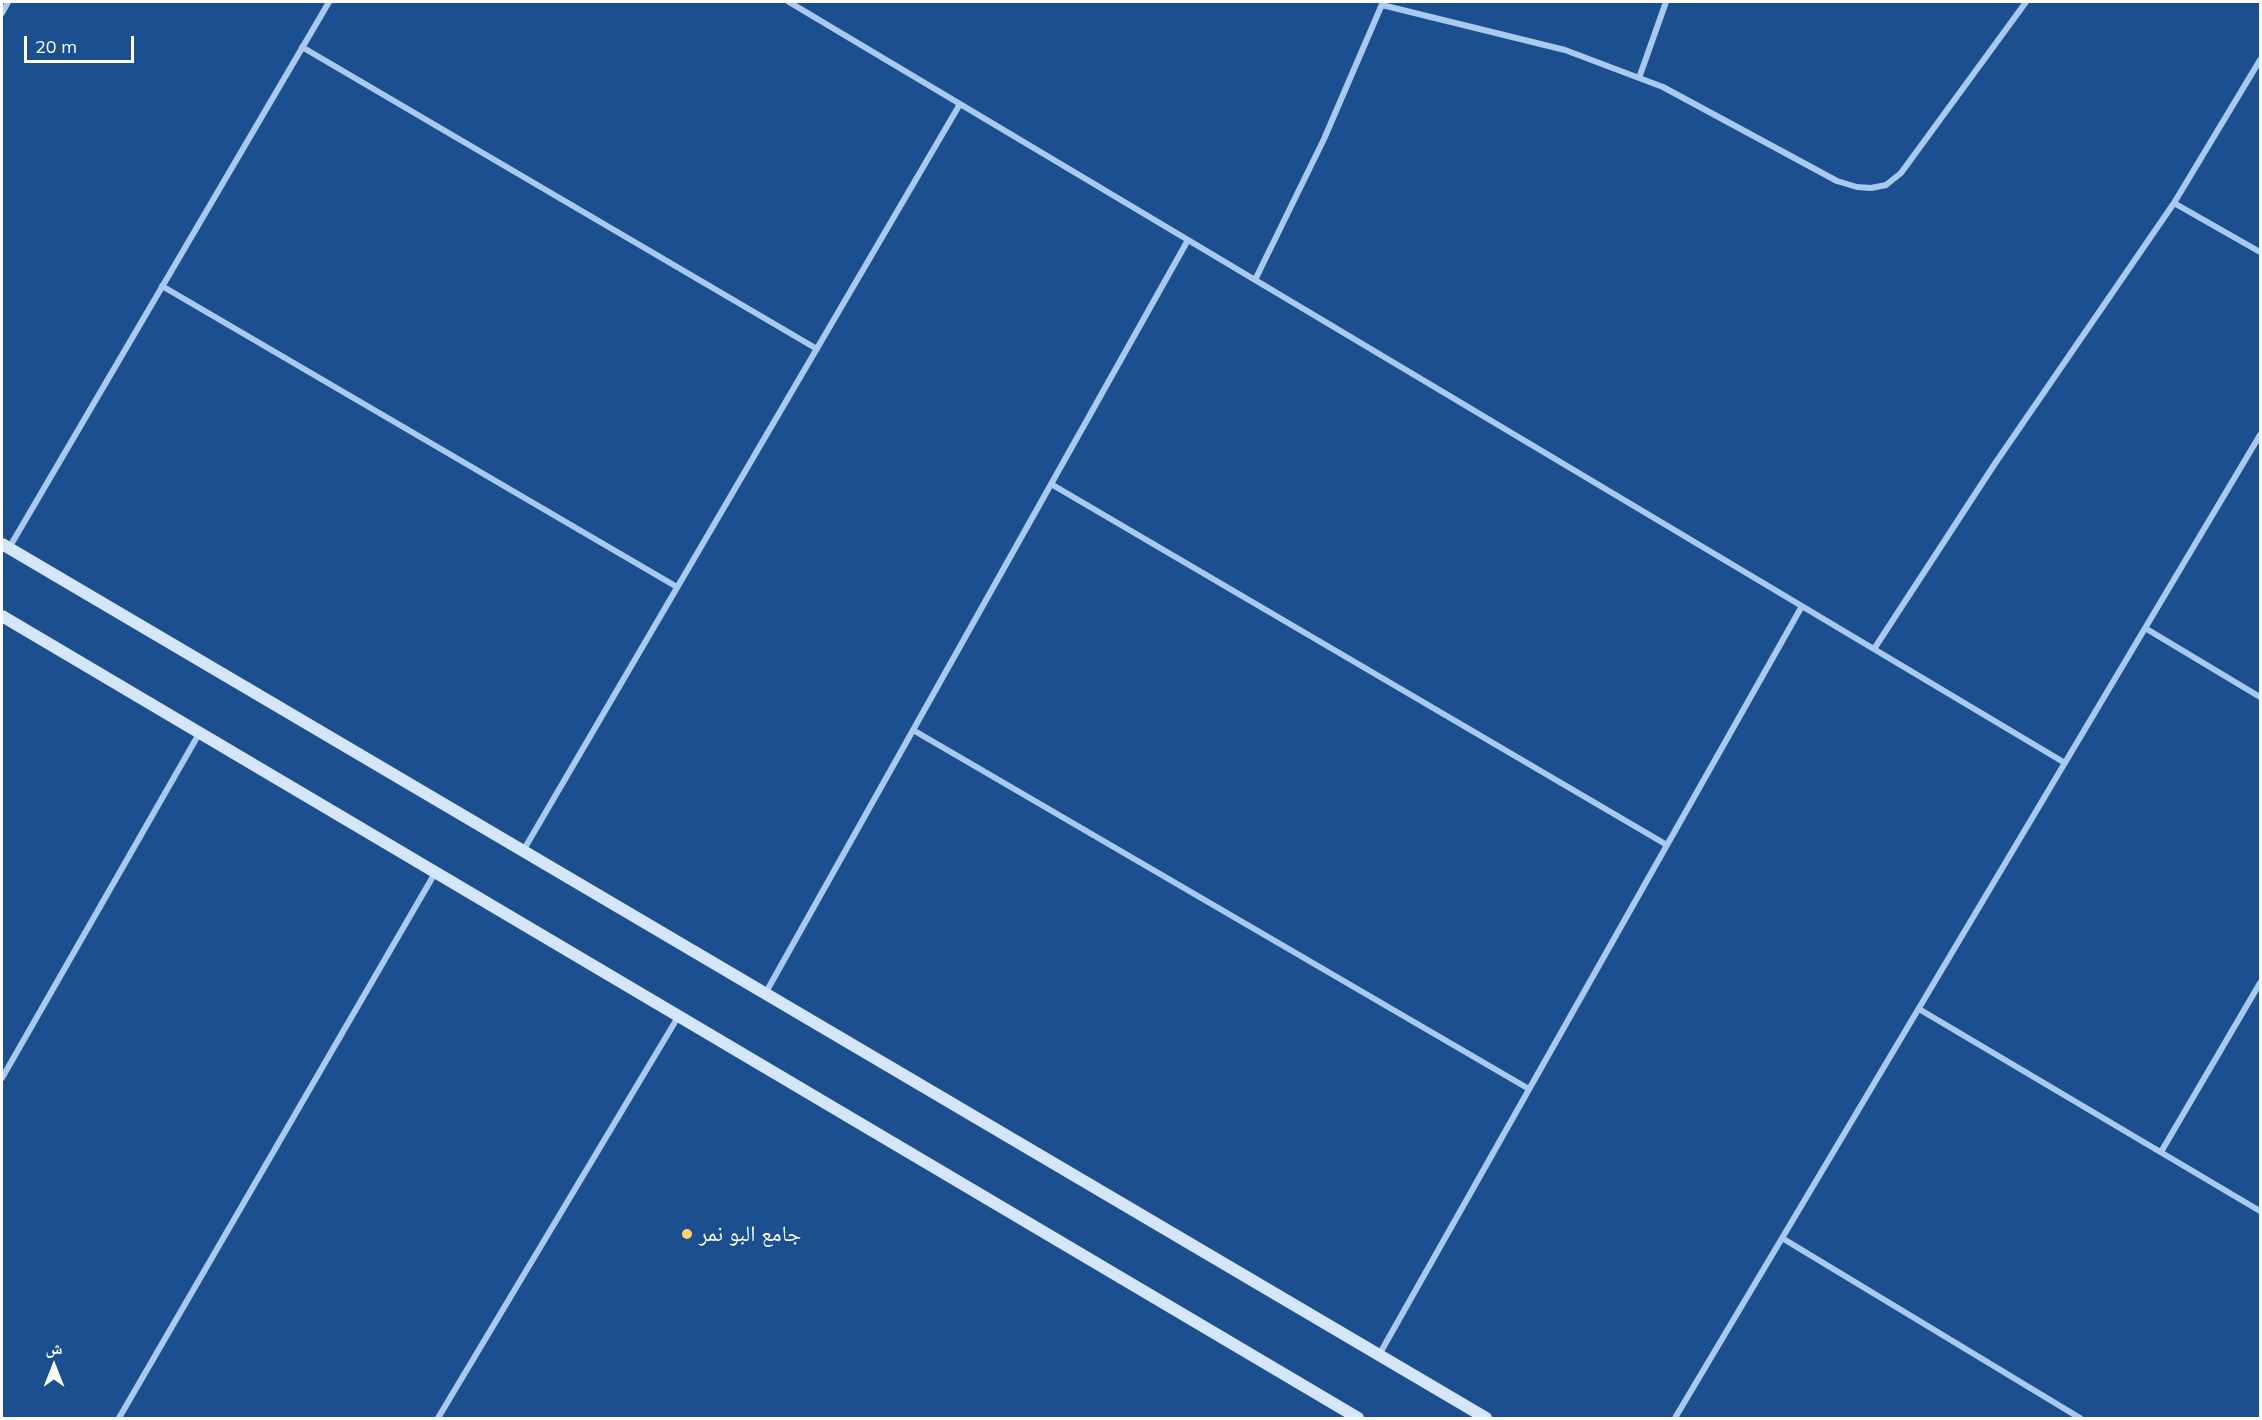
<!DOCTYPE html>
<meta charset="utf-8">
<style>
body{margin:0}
#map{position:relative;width:2262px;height:1420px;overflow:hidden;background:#1b4f8f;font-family:Mulish,"Noto Naskh Arabic",sans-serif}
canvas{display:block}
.frame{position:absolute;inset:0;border:3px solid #fff;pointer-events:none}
.north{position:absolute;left:24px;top:1336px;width:60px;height:60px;-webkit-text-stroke:4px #1b4f8f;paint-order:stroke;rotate:0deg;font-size:16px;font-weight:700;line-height:24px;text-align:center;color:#fff}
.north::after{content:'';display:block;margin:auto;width:21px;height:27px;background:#fff;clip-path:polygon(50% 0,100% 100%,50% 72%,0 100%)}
.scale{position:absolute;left:24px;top:36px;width:110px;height:27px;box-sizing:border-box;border:3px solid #fff;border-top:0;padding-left:8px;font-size:18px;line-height:21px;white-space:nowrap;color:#fff;-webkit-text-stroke:4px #1b4f8f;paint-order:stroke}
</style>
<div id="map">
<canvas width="2262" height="1420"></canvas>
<div class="frame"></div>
<div class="north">ش</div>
<div class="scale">20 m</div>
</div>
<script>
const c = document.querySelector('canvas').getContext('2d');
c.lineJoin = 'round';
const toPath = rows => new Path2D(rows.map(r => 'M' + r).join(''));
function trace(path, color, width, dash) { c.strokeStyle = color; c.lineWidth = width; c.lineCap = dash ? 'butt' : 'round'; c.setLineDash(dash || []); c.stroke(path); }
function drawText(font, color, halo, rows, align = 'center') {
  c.font = font + ' Mulish,"Noto Naskh Arabic",sans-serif'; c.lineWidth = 4.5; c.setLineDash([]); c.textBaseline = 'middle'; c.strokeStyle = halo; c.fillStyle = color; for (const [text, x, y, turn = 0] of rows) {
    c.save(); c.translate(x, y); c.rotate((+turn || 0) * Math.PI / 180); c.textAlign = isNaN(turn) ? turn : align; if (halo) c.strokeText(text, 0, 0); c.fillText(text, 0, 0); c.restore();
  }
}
trace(toPath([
 [789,2,2065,763],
 [1382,5,1565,50,1663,87,1837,181,1857,187,1871,188,1886,185,1901,173,2026,2],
 [2,13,8,2],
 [302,47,817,349],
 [1639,78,1666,2],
 [2174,203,2260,252],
 [1255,280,1324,139,1383,2],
 [162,286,677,587],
 [1051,484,1667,845],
 [9,548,329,2],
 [2145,628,2260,697],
 [1874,649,1994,465,2174,203,2260,60],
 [913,730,1529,1089],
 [523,851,960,104],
 [765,994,1188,240],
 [1919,1009,2260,1211],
 [2,1078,200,732],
 [2161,1152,2260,983],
 [1782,1238,2080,1418],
 [1379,1355,1802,606],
 [119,1418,435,873],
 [438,1418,678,1017],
 [1675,1418,2260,435]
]), '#a9c9ee', 6);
trace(toPath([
 [2,544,1486,1418],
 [2,616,1358,1418]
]), '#d6e6fa', 12);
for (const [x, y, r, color] of [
 [687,1234,6,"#ffd166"]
]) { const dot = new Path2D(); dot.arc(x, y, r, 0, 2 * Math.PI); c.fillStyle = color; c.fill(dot); trace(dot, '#1b4f8f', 2); }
drawText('22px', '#fff', '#1b4f8f', [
 ["جامع البو نمر",699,1234]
], 'left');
</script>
